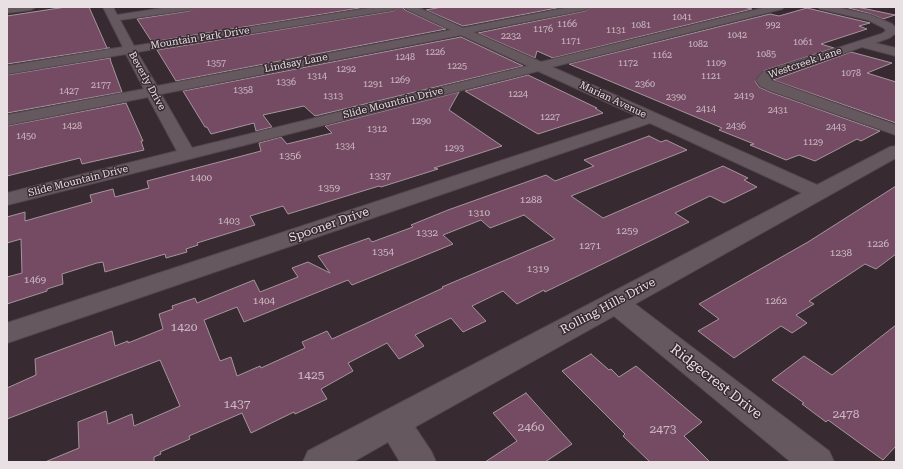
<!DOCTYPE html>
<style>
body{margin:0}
#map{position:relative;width:903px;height:469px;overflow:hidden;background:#372a31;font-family:"Roboto Serif",serif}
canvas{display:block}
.frame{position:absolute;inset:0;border:8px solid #e9e0e4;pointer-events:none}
</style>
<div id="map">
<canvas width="903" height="469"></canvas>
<div class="frame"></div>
</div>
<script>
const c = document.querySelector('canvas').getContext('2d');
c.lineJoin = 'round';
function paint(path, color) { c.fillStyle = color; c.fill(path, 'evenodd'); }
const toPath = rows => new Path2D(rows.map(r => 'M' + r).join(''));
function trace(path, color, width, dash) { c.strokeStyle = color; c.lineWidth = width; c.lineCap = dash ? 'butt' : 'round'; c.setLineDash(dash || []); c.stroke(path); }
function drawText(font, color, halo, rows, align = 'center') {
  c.font = font + ' "Roboto Serif",serif'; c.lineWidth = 3; c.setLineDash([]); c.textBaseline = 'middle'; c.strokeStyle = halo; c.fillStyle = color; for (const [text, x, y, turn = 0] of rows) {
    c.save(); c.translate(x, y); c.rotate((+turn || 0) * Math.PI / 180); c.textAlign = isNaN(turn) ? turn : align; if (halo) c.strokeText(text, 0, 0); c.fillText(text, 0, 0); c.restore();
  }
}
const building = toPath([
 [66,7,89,7,107,48,110,48,7,64,7,16,66,7],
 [195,7,366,7,152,42,137,19,189,11,195,7],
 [399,7,402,7,405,10,446,29,176,81,157,50,393,11,399,7],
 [442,7,562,7,463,26,426,10,442,7],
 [591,7,743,7,752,9,553,58,537,51,535,58,478,33,585,11,591,7],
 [845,7,857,7,895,15,883,19,871,14,845,7],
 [807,8,870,23,859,26,867,29,821,44,834,48,763,71,755,81,759,87,770,92,880,131,861,141,857,139,815,161,799,155,786,160,750,145,754,144,719,130,722,128,569,64,770,14,779,16,807,8],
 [461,37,523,66,315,116,304,106,263,115,272,127,256,131,254,123,211,134,207,127,205,127,183,91,461,37],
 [851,52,892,63,867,73,896,82,896,123,773,80,851,52],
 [110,58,111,62,122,92,7,113,7,75,110,58],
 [528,75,597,108,595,108,603,113,538,134,465,91,528,75],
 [459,92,449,110,502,146,434,168,438,169,381,187,379,186,288,214,283,206,250,216,255,225,197,243,198,245,186,249,187,252,166,258,165,254,105,272,103,262,97,263,62,274,63,284,47,289,47,291,7,304,7,277,22,273,21,239,7,243,7,217,25,212,25,221,92,202,90,195,113,189,115,197,149,188,147,181,261,151,259,143,281,137,287,144,332,133,325,126,459,92],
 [126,103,143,141,141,141,144,150,82,164,80,158,7,176,7,126,126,103],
 [649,136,661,142,666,140,687,150,571,196,603,218,723,166,748,178,744,180,757,187,724,203,710,196,675,213,689,222,545,292,544,290,517,304,503,291,472,306,486,321,463,332,451,318,415,335,424,346,399,359,387,343,348,363,353,371,321,389,327,399,295,414,294,412,251,433,242,413,189,436,190,439,160,452,161,454,154,457,154,462,45,462,79,448,78,422,106,411,108,424,132,414,134,426,180,406,160,360,7,419,7,388,36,375,35,359,112,331,115,346,128,341,128,343,163,329,159,314,173,309,172,306,195,298,197,303,254,280,260,292,298,277,292,268,308,262,330,273,318,256,369,238,372,242,413,227,411,225,448,210,546,175,555,181,594,166,584,160,649,136],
 [524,215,555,239,442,287,443,288,332,339,327,331,302,342,305,348,261,368,260,366,237,376,231,357,220,361,204,320,237,307,244,322,348,280,352,285,453,244,443,235,481,220,490,228,524,215],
 [896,186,896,254,876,269,865,264,809,301,814,304,796,315,807,323,792,333,781,326,734,358,698,331,719,319,699,304,808,242,896,186],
 [896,325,896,446,883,460,828,420,826,422,802,404,804,403,772,380,804,356,832,375,896,325],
 [591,354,609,370,611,369,619,377,636,366,702,422,684,436,710,462,650,462,623,436,625,434,562,371,591,354],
 [526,393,572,444,545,462,485,462,517,441,493,413,526,393]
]);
paint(building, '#754b63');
trace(building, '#a5959d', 1);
const minor = toPath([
 [7,7,36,7,31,10,7,13,7,7],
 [103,7,113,7,117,15,169,7,194,7,189,10,120,20,134,46,375,7,398,7,393,10,137,52,157,86,451,30,406,9,404,7,417,7,463,28,570,7,590,7,585,10,473,32,541,62,767,7,784,7,782,9,552,67,817,185,890,147,896,146,896,158,635,304,829,451,834,462,791,462,614,316,415,427,431,451,436,462,400,462,388,442,353,462,303,462,308,451,802,193,650,123,7,343,7,323,637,116,538,71,7,205,7,193,177,151,148,97,7,125,7,115,144,89,126,54,7,74,7,66,123,47,103,7],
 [461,35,528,66,192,148,161,94,461,35],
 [818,7,836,7,871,15,892,24,896,28,895,34,889,38,875,43,896,48,896,56,862,47,773,78,770,80,896,125,896,135,771,91,760,86,756,80,763,72,881,34,886,31,884,28,868,20,820,9,818,7]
]);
trace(minor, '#53484e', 2);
paint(minor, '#66585f');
drawText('9px', '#ccbbc4', null, [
 ["1041",682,17],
 ["1166",567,24],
 ["1081",641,25],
 ["992",773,25],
 ["1176",543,29],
 ["1131",616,30],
 ["1042",737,35],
 ["2232",511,36],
 ["1171",571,41],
 ["1061",803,42],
 ["1082",698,44],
 ["1226",435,52],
 ["1085",766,54],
 ["1162",662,55],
 ["1248",405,57],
 ["1357",216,63],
 ["1172",628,63],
 ["1109",716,63],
 ["1225",457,66],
 ["1292",346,69],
 ["1078",851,73],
 ["1314",317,76],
 ["1121",711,76],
 ["1269",400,80],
 ["1336",286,82],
 ["1291",373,84],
 ["2360",645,84],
 ["2177",101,85],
 ["1358",243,90],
 ["1427",69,91],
 ["1224",518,94],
 ["1313",333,96],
 ["2419",744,96],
 ["2390",676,97],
 ["2414",706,109],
 ["2431",778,110],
 ["1227",550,117],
 ["1290",421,121],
 ["1428",72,126],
 ["2436",736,126],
 ["2443",836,127],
 ["1312",377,129],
 ["1450",26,136],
 ["1129",813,142],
 ["1334",345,146],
 ["1293",454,148]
]);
drawText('10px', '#e9e0e4', '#372a31', [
 ["Mountain Park Drive",200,38,-9],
 ["Lindsay Lane",296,63,-11],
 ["Westcreek Lane",805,63,-19],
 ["Beverly Drive",147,81,61],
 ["Marian Avenue",613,100,25],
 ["Slide Mountain Drive",393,103,-14],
 ["Slide Mountain Drive",78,181,-14]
]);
drawText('10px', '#ccbbc4', null, [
 ["1356",290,156],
 ["1337",380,176],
 ["1400",201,178],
 ["1359",329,188],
 ["1288",531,200],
 ["1310",479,213],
 ["1403",229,221],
 ["1259",627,231],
 ["1332",427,233],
 ["1226",878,244],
 ["1271",590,246],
 ["1354",383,252],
 ["1238",841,253],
 ["1319",538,269],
 ["1469",35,280],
 ["1404",264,301],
 ["1262",776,301]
]);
drawText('12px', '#e9e0e4', '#372a31', [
 ["Spooner Drive",329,225,-19],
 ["Rolling Hills Drive",608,306,-28]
]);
drawText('12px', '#ccbbc4', null, [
 ["1420",184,327],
 ["1425",311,375],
 ["1437",237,404],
 ["2478",846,414],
 ["2460",531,427],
 ["2473",663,429]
]);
drawText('14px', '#e9e0e4', '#372a31', [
 ["Ridgecrest Drive",716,382,38]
]);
</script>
